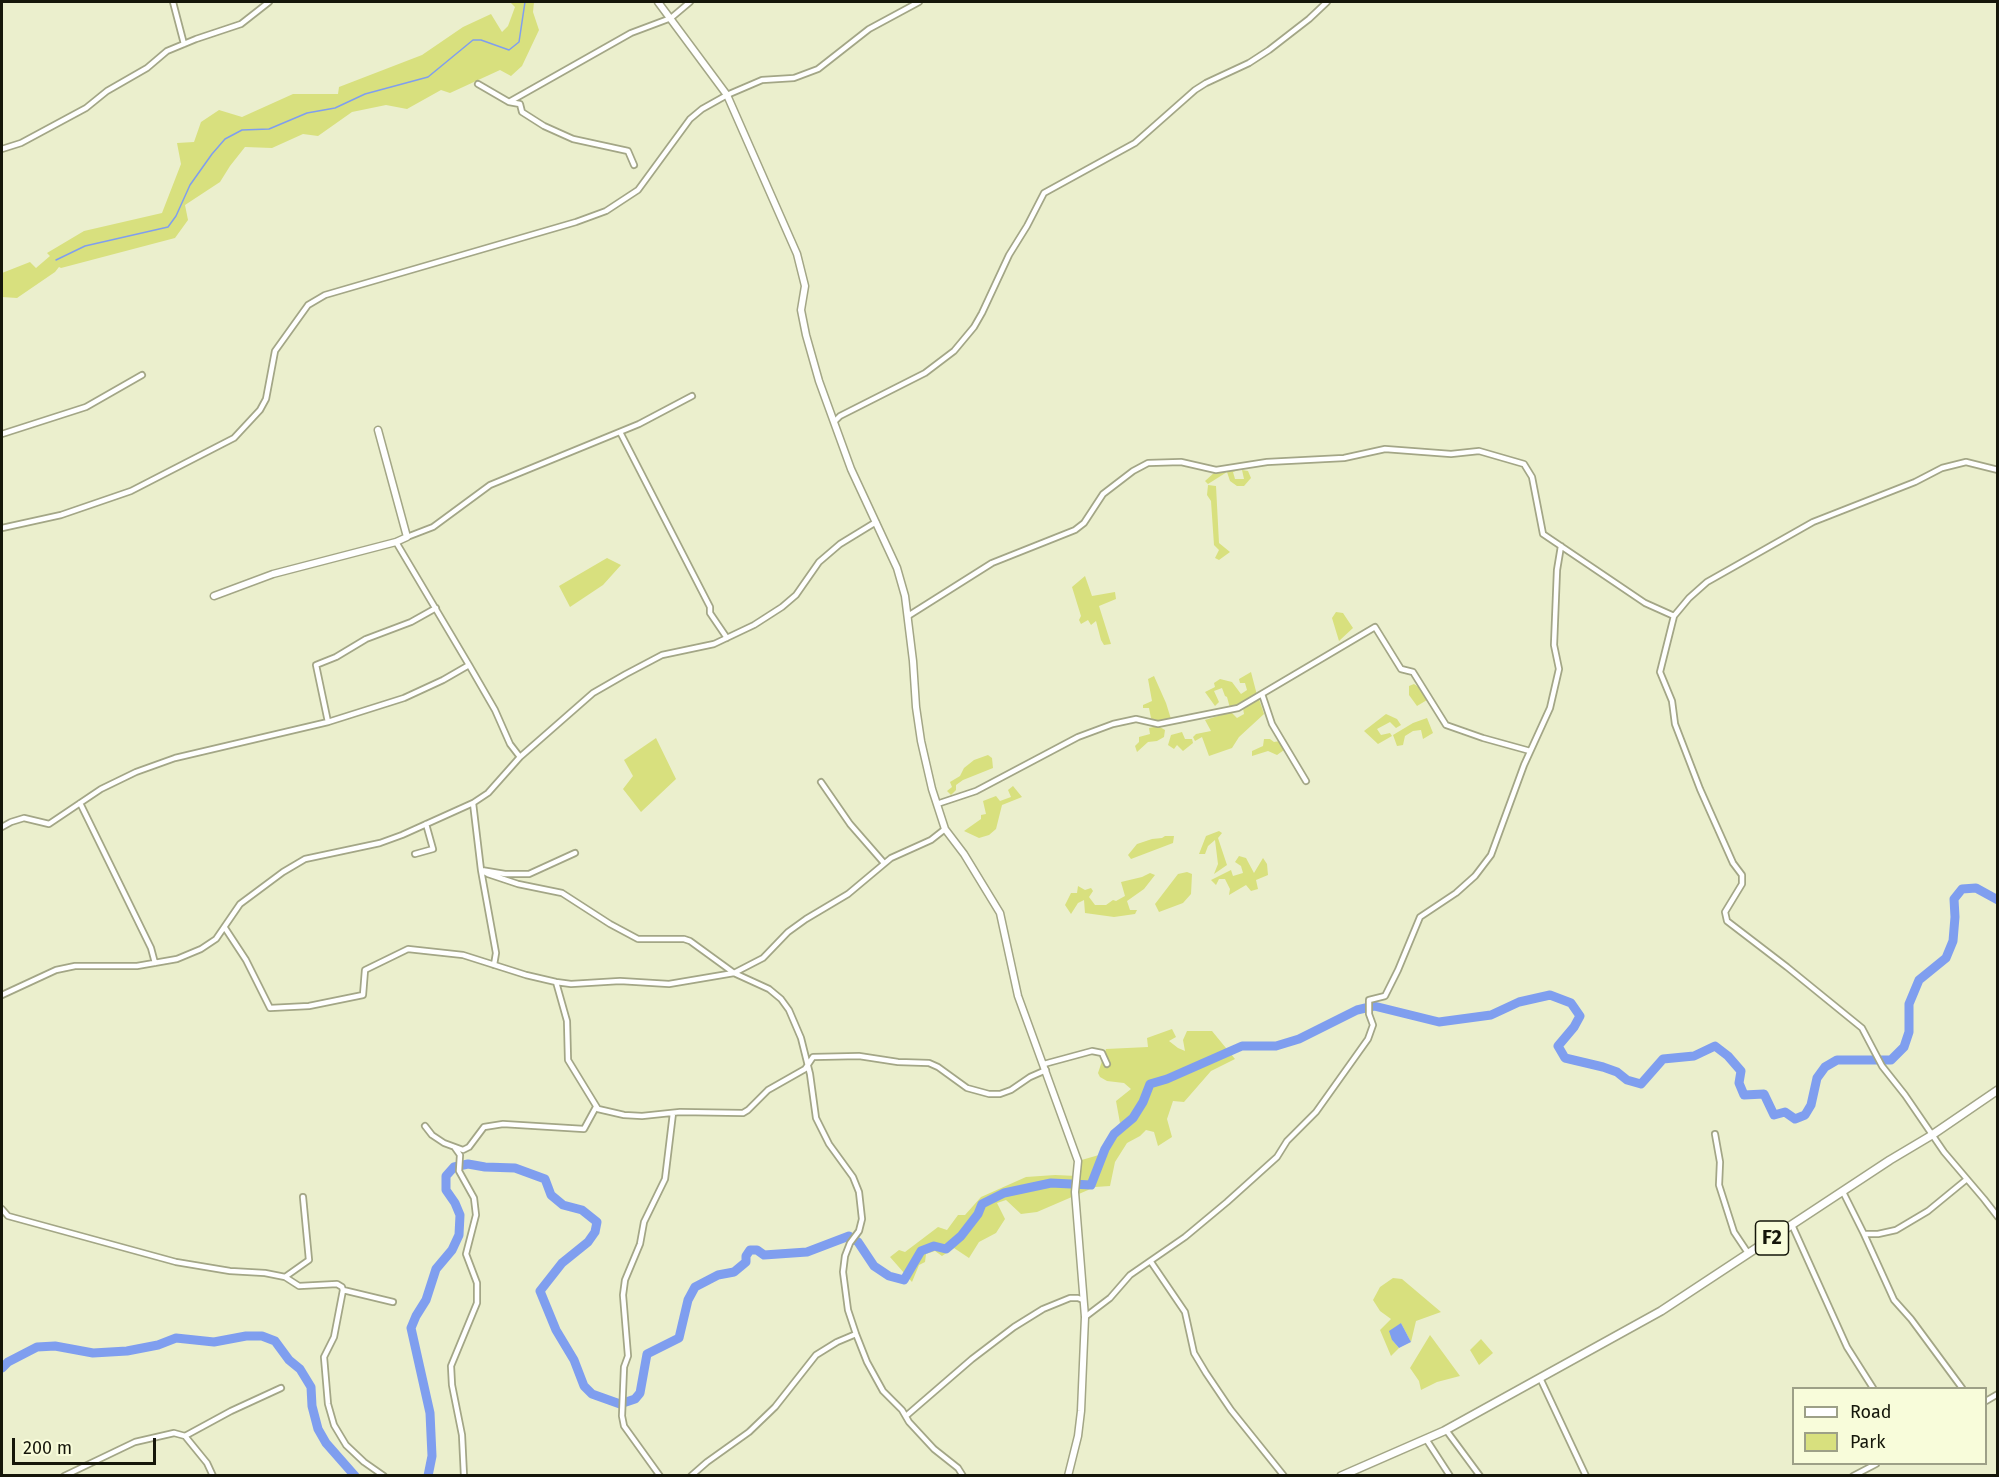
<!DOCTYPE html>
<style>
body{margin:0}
#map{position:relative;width:1999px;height:1477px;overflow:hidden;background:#ebefcd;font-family:"Fira Sans",sans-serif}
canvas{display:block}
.frame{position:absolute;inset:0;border:3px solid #15160a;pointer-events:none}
.legend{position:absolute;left:1792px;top:1387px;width:195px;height:78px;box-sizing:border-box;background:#f8fcda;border:2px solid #9da087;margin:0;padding:8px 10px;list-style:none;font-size:18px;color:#15160a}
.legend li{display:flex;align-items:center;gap:12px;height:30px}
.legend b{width:30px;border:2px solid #9da087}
.scale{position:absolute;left:12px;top:1438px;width:144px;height:27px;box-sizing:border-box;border:3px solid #15160a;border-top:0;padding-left:8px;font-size:18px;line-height:21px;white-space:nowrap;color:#15160a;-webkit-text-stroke:4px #f8fcda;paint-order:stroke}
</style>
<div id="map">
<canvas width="1999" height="1477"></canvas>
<div class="frame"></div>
<ul class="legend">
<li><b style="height:8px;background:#fff"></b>Road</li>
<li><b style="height:16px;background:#d8e07e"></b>Park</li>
</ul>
<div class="scale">200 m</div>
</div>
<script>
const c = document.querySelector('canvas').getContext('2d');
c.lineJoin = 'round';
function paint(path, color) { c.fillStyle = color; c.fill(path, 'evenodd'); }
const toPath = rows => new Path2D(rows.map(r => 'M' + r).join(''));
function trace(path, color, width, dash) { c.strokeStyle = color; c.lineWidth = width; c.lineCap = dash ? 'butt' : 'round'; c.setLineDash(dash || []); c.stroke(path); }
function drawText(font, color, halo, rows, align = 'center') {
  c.font = font + ' "Fira Sans",sans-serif'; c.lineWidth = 5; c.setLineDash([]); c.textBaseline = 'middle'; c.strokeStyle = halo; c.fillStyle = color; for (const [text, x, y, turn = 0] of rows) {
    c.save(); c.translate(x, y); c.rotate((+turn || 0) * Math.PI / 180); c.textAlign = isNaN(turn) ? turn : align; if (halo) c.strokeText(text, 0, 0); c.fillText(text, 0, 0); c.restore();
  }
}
paint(toPath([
 [510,2,534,2,533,12,539,30,522,66,511,76,500,70,450,93,441,90,407,109,386,105,352,112,318,136,303,134,272,148,245,147,230,166,220,182,185,205,188,220,175,238,61,268,59,267,55,272,17,298,2,297,2,273,30,262,36,268,50,256,47,253,84,231,162,213,181,164,177,143,194,142,201,122,219,110,242,117,293,94,338,94,339,87,422,55,463,27,491,14,502,32,508,26,515,7],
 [1238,468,1239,470,1233,472,1235,479,1244,479,1242,470,1248,471,1251,478,1244,486,1237,486,1230,481,1227,472,1208,484,1205,481,1215,472],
 [1208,485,1216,486,1219,543,1230,552,1219,560,1215,558,1219,550,1214,545,1211,501,1207,495],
 [607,558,621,565,603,585,570,607,559,586],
 [1085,576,1092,596,1115,592,1116,599,1099,606,1111,644,1104,645,1101,640,1096,621,1091,625,1088,620,1081,624,1079,620,1081,616,1072,587],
 [1336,612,1343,613,1353,628,1339,641,1332,618],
 [1251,672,1257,695,1237,707,1230,708,1227,697,1225,696,1222,688,1214,691,1219,702,1215,706,1205,692,1215,687,1214,683,1220,679,1232,682,1241,694,1247,690,1245,683,1240,683,1239,679],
 [1154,676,1166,703,1171,719,1154,722,1151,718,1149,708,1143,708,1143,705,1152,701,1148,679],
 [1414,684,1420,688,1427,700,1417,706,1409,695,1409,686],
 [1259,699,1264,714,1239,737,1232,748,1209,756,1202,737,1195,741,1193,737,1196,734,1211,731,1205,720,1231,712,1237,718,1244,714,1243,708],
 [1386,714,1397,719,1401,725,1396,728,1390,722,1377,729,1381,735,1390,733,1392,736,1378,744,1364,731],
 [1427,718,1433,733,1423,739,1421,730,1413,731,1405,736,1403,745,1397,746,1393,735,1413,723],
 [1158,726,1165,730,1164,737,1157,741,1148,742,1137,752,1135,746,1139,742,1139,737,1150,734,1149,728],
 [1182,732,1185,739,1192,739,1193,743,1183,751,1177,745,1174,749,1168,745,1171,735],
 [656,738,676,779,641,812,623,789,633,776,624,760],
 [1264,739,1270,739,1274,742,1280,741,1284,750,1277,755,1268,751,1252,756,1252,751,1263,746],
 [988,755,992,758,993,768,963,780,956,785,956,790,951,795,947,791,952,787,950,782,960,776,964,768,974,760],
 [1013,786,1022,797,1002,805,996,829,989,835,979,838,964,831,981,819,981,815,986,814,983,801,996,796,1000,801,1011,797,1008,790],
 [1219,831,1222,833,1218,838,1227,865,1214,874,1218,864,1215,840,1208,846,1205,854,1199,854,1206,836],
 [1165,836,1174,836,1173,843,1131,859,1128,855,1137,844,1152,839,1162,838],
 [1239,856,1246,858,1254,873,1263,858,1267,864,1268,875,1256,880,1258,889,1251,891,1246,885,1229,895,1230,889,1225,879,1219,879,1216,885,1211,880,1231,870,1233,876,1243,873,1241,866,1235,862],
 [1187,872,1192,874,1191,894,1183,903,1159,912,1155,904,1178,874],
 [1150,873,1155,875,1144,889,1127,901,1130,910,1137,910,1135,914,1114,917,1085,913,1084,900,1078,903,1071,914,1065,905,1071,893,1077,893,1078,886,1085,890,1091,888,1093,891,1089,897,1095,905,1106,905,1113,900,1116,901,1125,896,1121,882,1142,877],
 [1172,1029,1176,1037,1169,1041,1178,1048,1185,1051,1183,1040,1187,1031,1212,1031,1235,1059,1211,1071,1184,1102,1173,1101,1167,1119,1172,1137,1158,1146,1154,1132,1146,1130,1140,1136,1127,1143,1115,1162,1110,1186,1095,1187,1037,1212,1021,1214,1006,1200,997,1203,1005,1219,996,1233,979,1242,969,1258,954,1248,942,1256,935,1251,926,1254,925,1262,919,1265,912,1282,890,1257,899,1250,905,1252,938,1227,947,1230,958,1215,965,1215,981,1197,1026,1177,1055,1175,1077,1176,1078,1161,1099,1155,1120,1123,1116,1101,1131,1089,1124,1083,1107,1081,1100,1077,1098,1073,1106,1049,1148,1047,1147,1038],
 [1393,1278,1402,1279,1441,1312,1416,1321,1411,1342,1401,1323,1392,1340,1399,1348,1391,1356,1380,1330,1391,1319,1380,1311,1373,1300,1380,1287],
 [1430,1335,1460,1376,1437,1382,1421,1390,1419,1381,1410,1368],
 [1481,1339,1493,1353,1479,1365,1470,1350]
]), '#d8e07e');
paint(toPath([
 [1401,1323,1411,1342,1399,1348,1392,1340,1389,1331]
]), '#7f9eef');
trace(toPath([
 [56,260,85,246,168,227,176,216,190,185,212,154,225,139,242,130,269,129,307,113,335,108,365,94,428,77,473,40,481,40,509,50,519,42,525,2]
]), '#7f9eef', 1.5);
trace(toPath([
 [2,1368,8,1362,37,1347,55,1346,93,1353,127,1351,158,1345,176,1338,214,1342,246,1336,262,1336,275,1341,289,1360,300,1369,311,1387,312,1406,318,1429,326,1443,355,1476],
 [428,1476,432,1456,430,1413,411,1328,416,1316,426,1300,436,1269,452,1250,459,1235,460,1215,455,1203,446,1190,446,1176,454,1167,468,1164,485,1167,515,1168,545,1179,551,1195,563,1205,582,1210,597,1222,595,1232,588,1242,562,1263,540,1291,556,1330,574,1360,584,1386,592,1394,620,1404,635,1399,640,1393,647,1354,679,1338,688,1300,695,1287,718,1275,734,1272,746,1262,746,1256,750,1250,757,1250,764,1255,807,1252,849,1236,858,1242,874,1266,889,1276,904,1280,921,1251,934,1246,946,1249,961,1236,978,1214,982,1204,1004,1193,1051,1183,1091,1185,1105,1149,1114,1134,1133,1118,1143,1102,1150,1084,1167,1079,1242,1046,1276,1046,1299,1039,1357,1010,1374,1006,1439,1022,1491,1015,1519,1002,1550,995,1571,1003,1580,1016,1574,1027,1558,1046,1565,1058,1603,1067,1617,1072,1627,1080,1641,1084,1663,1059,1694,1056,1715,1046,1728,1056,1741,1071,1739,1083,1744,1095,1764,1094,1774,1115,1785,1112,1795,1119,1805,1115,1811,1105,1817,1078,1825,1067,1837,1060,1891,1060,1904,1047,1909,1032,1909,1004,1919,980,1946,958,1953,941,1955,917,1954,899,1962,889,1976,888,1998,900]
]), '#7f9eef', 9);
const street = toPath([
 [173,2,184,44],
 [478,84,509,102,631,33,671,18,690,2],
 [509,102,520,104,522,112,544,126,573,139,628,151,634,165],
 [2,149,21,143,86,108,107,91,147,68,167,51,196,39,241,24,269,2],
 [835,421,840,416,925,373,954,351,974,327,982,313,1009,255,1027,226,1044,193,1135,143,1195,90,1206,83,1249,63,1269,50,1309,19,1327,2],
 [620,432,710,607,710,613,727,638],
 [2,434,86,407,142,375],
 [1998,470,1966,462,1942,468,1915,482,1813,522,1707,582,1689,598,1674,616,1660,672,1672,701,1675,724,1700,789,1733,863,1742,875,1742,884,1725,912,1727,921,1787,967,1862,1028,1882,1066,1905,1095,1944,1152,1984,1199,1998,1217],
 [2,528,61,515,131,491,234,438,260,410,266,399,275,351,308,305,325,295,576,222,606,211,638,190,690,119,702,109,727,95,762,80,794,78,818,69,869,29,919,2],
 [407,537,433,527,490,485,639,424,692,396],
 [396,542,469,665],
 [908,616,992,563,1075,530,1084,523,1103,494,1133,471,1148,463,1181,462,1216,470,1267,462,1344,458,1385,449,1451,454,1479,451,1524,464,1532,477,1543,534,1645,603,1674,616],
 [1262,694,1272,724,1306,781],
 [328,722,316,665,336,657,366,639,411,622,436,608],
 [821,782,850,824,884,863],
 [80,803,151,948,155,963],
 [473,803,481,870,505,874,529,874,575,853],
 [937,804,976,791,1078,737,1113,724,1136,719,1158,724,1238,708,1375,627,1401,669,1413,672,1446,725,1483,738,1530,751],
 [2,827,11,822,24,818,49,824,101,789,136,772,175,758,328,722,404,698,443,680,469,665,495,710,510,744,520,757],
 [415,854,433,849,426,824],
 [225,928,246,960,270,1008,309,1006,363,995,365,970,408,949,463,955,526,975,556,982,571,984,620,981,669,984,734,973,763,958,788,932,806,919,848,894,891,858,931,840,945,829],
 [494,965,496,953,481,870,488,874,518,884,562,893,610,924,638,939,684,939,690,941,734,973,769,989,781,999,789,1010,801,1038,810,1074,816,1118,829,1144,853,1177,859,1192,862,1219,859,1231,850,1243,845,1256,843,1272,848,1310,856,1334,867,1362,883,1391,902,1410,909,1422,934,1449,958,1468,963,1476],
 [556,982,567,1021,568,1060,598,1109,624,1115,642,1116,680,1112,743,1113,748,1110,768,1090,805,1069,813,1057,859,1056,898,1062,929,1063,938,1067,967,1088,989,1094,1000,1094,1011,1090,1030,1077,1046,1070],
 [2,995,56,970,75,966,137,966,177,959,201,949,216,939,240,904,283,872,305,859,380,843,402,835,473,803,488,793,520,757,593,693,626,674,662,655,714,644,754,625,782,607,796,595,819,562,840,544,876,522],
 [1044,1064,1092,1051,1102,1053,1107,1064],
 [425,1126,432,1135,444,1143,463,1150,469,1147,484,1127,503,1124,584,1129,596,1107],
 [1715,1134,1720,1162,1719,1185,1734,1232,1748,1253],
 [455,1148,460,1155,459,1171,474,1198,476,1215,466,1254,477,1283,477,1303,451,1366,452,1385,462,1435,464,1476],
 [1843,1192,1864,1234,1894,1300,1911,1319,1962,1388],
 [2,1209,8,1216,176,1262,230,1271,265,1273,285,1277,299,1286,337,1284,342,1287,343,1290,334,1337,324,1357,328,1404,334,1425,346,1445,364,1462,384,1476],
 [1792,1225,1847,1347,1873,1388],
 [1864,1234,1878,1234,1896,1230,1928,1211,1967,1179],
 [1151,1262,1185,1312,1194,1353,1206,1373,1231,1410,1284,1476],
 [285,1277,309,1260,303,1197],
 [343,1290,393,1302],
 [1085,1317,1110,1298,1130,1275,1185,1237,1227,1202,1277,1157,1287,1141,1316,1112,1368,1039,1373,1025,1369,1014,1369,1000,1385,996,1398,970,1420,917,1456,893,1475,876,1491,855,1524,765,1550,708,1559,669,1554,645,1557,570,1561,546],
 [1540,1378,1586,1476],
 [1986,1401,1998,1394],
 [906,1416,972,1359,1014,1327,1043,1309,1070,1298,1078,1298,1083,1300],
 [1446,1430,1480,1476],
 [185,1436,231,1411,281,1388],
 [1426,1439,1450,1476],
 [64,1476,135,1442,174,1433,185,1436,207,1463,213,1476],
 [660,1476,624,1426,622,1416,624,1367,628,1356,623,1295,625,1280,640,1244,644,1222,665,1179,673,1113],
 [691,1476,707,1462,749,1432,775,1407,816,1355,837,1342,856,1334],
 [1853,1476,1876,1464]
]);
const secondary = toPath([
 [658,2,727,95,797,254,805,286,801,310,806,335,819,381,851,469,897,568,905,596,913,661,916,707,921,741,932,789,945,829,964,854,1000,913,1018,996,1078,1161,1075,1192,1085,1317,1081,1411,1078,1436,1068,1476],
 [214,596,273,574,396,542,407,537,378,430]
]);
const primary = toPath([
 [1341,1476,1444,1431,1661,1311,1890,1160,1932,1135,1998,1090]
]);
trace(street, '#a3a686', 8);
trace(secondary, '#a3a686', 9);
trace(primary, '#a3a686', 10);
trace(street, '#fff', 4.5);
trace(secondary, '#fff', 6);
trace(primary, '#fff', 7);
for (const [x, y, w] of [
 [1772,1238,33]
]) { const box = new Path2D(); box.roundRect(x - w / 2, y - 17, w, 34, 4.5); c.fillStyle = '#f8fcda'; c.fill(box); trace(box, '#15160a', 1.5); }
drawText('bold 20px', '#15160a', null, [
 ["F2",1772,1238]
]);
</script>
